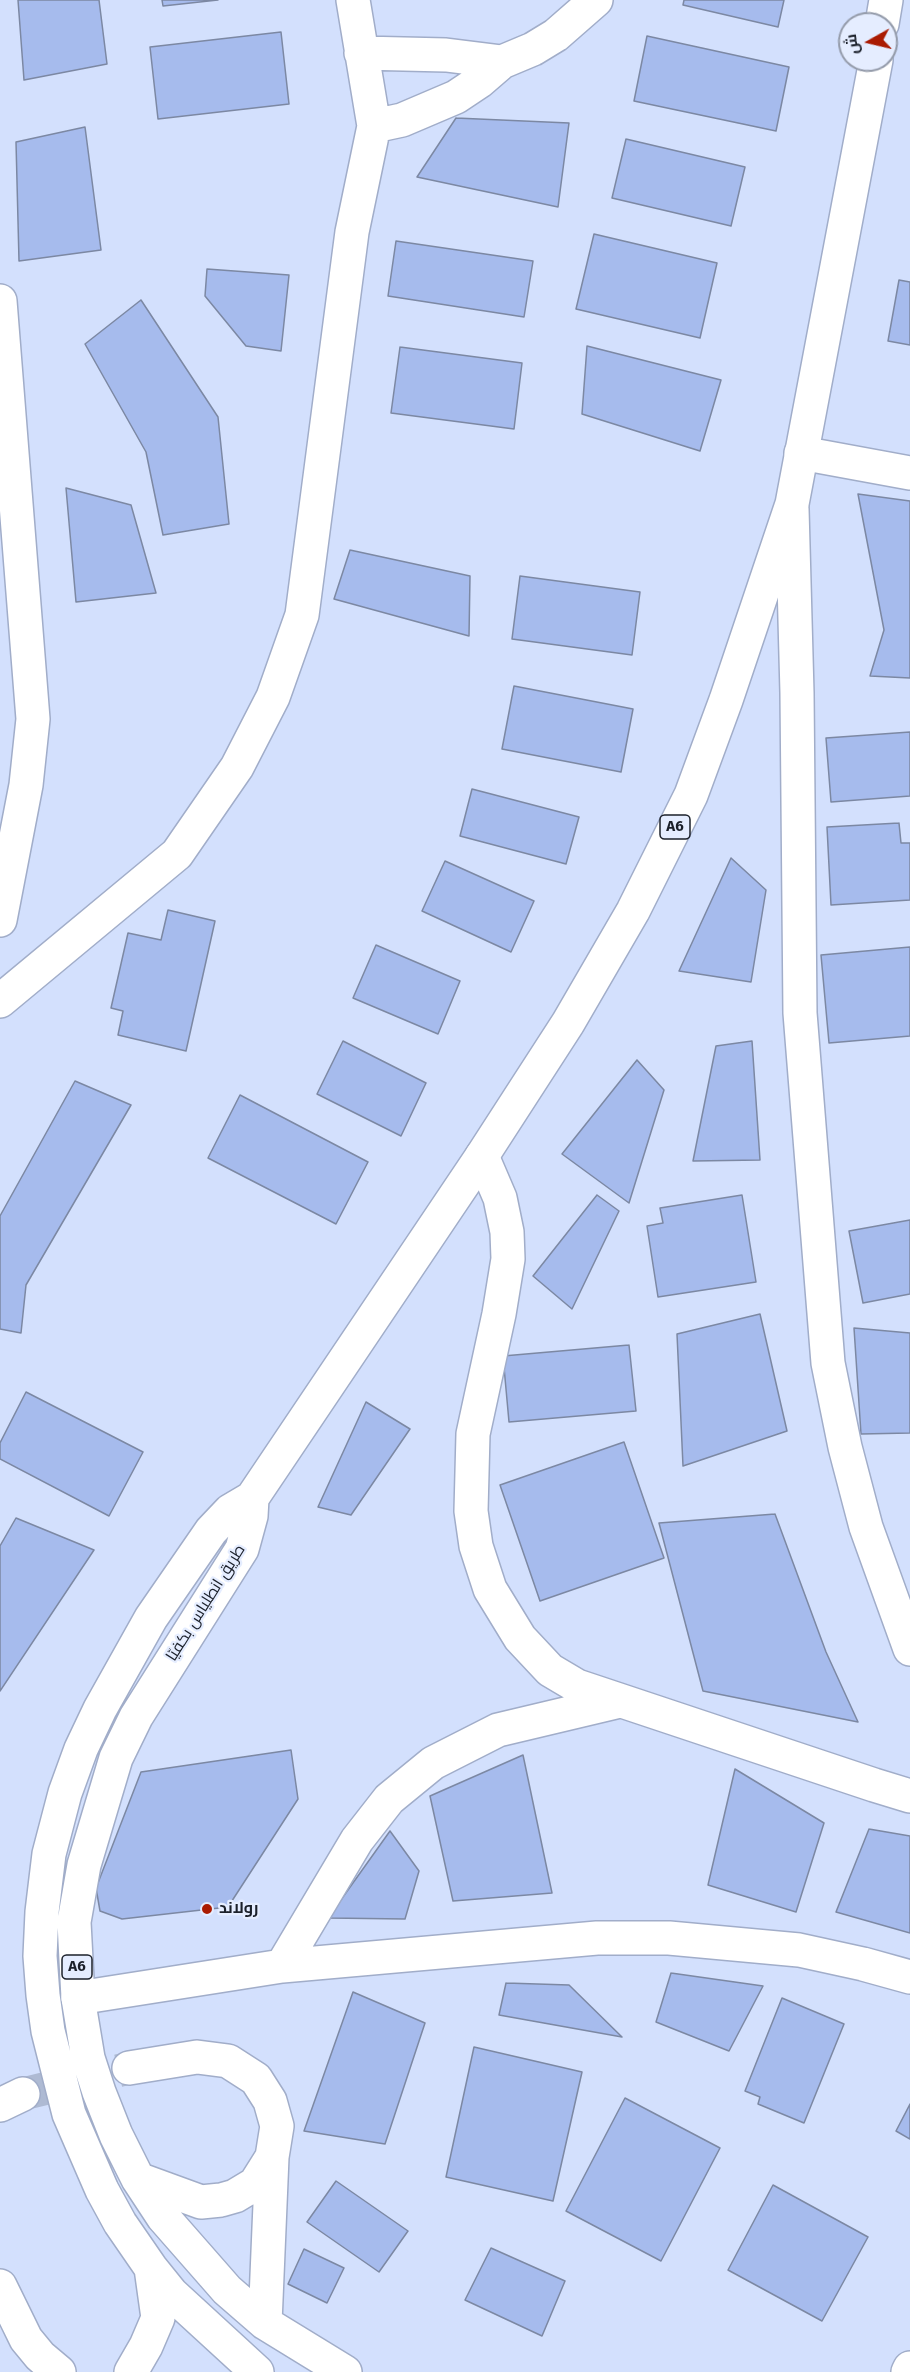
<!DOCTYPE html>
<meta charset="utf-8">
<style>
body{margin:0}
#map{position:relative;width:910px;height:2372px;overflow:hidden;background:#d3e0fd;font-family:"Fira Sans",Cairo,sans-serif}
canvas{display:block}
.north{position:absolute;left:838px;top:12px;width:60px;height:60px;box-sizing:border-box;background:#e5edff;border:2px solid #949baa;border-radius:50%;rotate:262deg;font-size:16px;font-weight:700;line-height:24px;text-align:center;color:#1b202a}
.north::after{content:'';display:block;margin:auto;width:21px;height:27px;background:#aa1b02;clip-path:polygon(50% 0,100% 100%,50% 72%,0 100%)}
</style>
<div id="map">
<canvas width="910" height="2372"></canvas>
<div class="north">ش</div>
</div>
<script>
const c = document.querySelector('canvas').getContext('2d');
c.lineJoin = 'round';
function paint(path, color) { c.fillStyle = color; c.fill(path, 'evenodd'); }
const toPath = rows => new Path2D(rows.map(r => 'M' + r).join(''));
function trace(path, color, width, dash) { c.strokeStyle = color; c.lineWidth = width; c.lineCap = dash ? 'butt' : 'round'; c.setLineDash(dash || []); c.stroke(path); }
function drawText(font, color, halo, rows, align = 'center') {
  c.font = font + ' "Fira Sans",Cairo,sans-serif'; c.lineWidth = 4.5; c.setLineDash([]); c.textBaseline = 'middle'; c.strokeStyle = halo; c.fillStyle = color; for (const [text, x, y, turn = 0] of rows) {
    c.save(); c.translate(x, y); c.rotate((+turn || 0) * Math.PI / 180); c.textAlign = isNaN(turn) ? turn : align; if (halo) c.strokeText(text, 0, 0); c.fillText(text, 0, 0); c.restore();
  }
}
const building = toPath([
 [18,0,99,0,107,64,24,80,18,0],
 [162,0,218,0,163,6,162,0],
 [684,0,784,0,778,27,683,5,684,0],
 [281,32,289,104,158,119,150,47,281,32],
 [647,36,789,67,776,131,634,101,647,36],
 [456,118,569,123,558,207,417,177,456,118],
 [85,127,101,250,19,261,16,142,85,127],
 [626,139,745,167,731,226,612,198,626,139],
 [594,234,717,263,700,338,576,309,594,234],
 [396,241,533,261,524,317,388,296,396,241],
 [207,269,289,275,281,351,246,346,205,296,207,269],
 [899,280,910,282,910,345,888,341,899,280],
 [141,300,218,417,229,524,163,535,146,452,85,344,141,300],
 [587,346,721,380,700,451,582,414,587,346],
 [400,347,522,363,514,429,391,413,400,347],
 [66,488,131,505,156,593,76,602,66,488],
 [858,494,910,501,910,678,870,676,884,630,858,494],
 [350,550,470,576,469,636,334,599,350,550],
 [520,576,640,592,632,655,512,639,520,576],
 [514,686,633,709,621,772,502,749,514,686],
 [910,732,910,796,831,802,826,738,910,732],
 [472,789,579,817,566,864,460,836,472,789],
 [899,823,901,843,910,843,910,900,831,905,827,827,899,823],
 [731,858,766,890,751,982,679,971,731,858],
 [445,861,534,901,511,952,422,911,445,861],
 [168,910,215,921,186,1051,118,1035,123,1011,111,1008,128,933,161,940,168,910],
 [376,945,460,981,438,1034,353,998,376,945],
 [910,947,910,1036,829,1043,821,955,910,947],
 [343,1041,426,1083,401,1136,317,1094,343,1041],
 [752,1041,760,1160,693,1161,716,1046,752,1041],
 [637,1060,664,1090,629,1203,562,1154,637,1060],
 [75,1081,131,1105,26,1285,21,1333,0,1329,0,1216,75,1081],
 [240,1095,368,1162,336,1224,208,1158,240,1095],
 [597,1195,619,1211,572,1309,533,1276,597,1195],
 [742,1195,756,1282,658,1297,647,1226,663,1223,660,1208,742,1195],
 [910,1220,910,1294,863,1303,849,1231,910,1220],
 [760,1314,787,1431,683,1466,677,1334,760,1314],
 [854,1328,910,1333,910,1433,861,1434,854,1328],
 [629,1345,636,1411,509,1422,503,1356,629,1345],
 [26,1392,143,1452,109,1516,0,1459,0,1443,26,1392],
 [366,1402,410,1429,351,1515,318,1507,366,1402],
 [624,1442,664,1558,540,1601,500,1485,624,1442],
 [775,1514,826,1652,858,1722,703,1691,659,1523,775,1514],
 [16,1518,94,1550,0,1691,0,1546,16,1518],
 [291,1750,298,1799,228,1907,122,1919,100,1911,96,1888,141,1772,291,1750],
 [523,1755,552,1893,453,1901,430,1796,523,1755],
 [735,1769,824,1823,796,1912,708,1885,735,1769],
 [869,1829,910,1836,910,1933,836,1912,869,1829],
 [390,1831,419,1871,405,1919,328,1918,390,1831],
 [671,1973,763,1986,729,2051,656,2022,671,1973],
 [506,1983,569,1985,622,2037,499,2015,506,1983],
 [353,1992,425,2023,385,2144,304,2131,353,1992],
 [782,1998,844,2024,804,2123,758,2104,760,2097,745,2091,782,1998],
 [474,2047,582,2072,553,2201,446,2177,474,2047],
 [625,2098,720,2148,661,2261,566,2211,625,2098],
 [910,2104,910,2139,896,2131,910,2104],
 [336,2181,408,2231,379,2272,307,2222,336,2181],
 [773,2185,868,2237,822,2321,728,2270,773,2185],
 [491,2248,565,2281,542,2336,465,2300,491,2248],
 [304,2249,344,2268,327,2303,288,2284,304,2249]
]);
paint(building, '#a6bbed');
trace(building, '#7c88a3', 1.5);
trace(toPath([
 [23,2094,129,2068]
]), '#aebad3', 33, [33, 16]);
const minor = toPath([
 [361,53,446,55,502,62],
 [374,126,402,120,456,97,480,81,502,62,533,49,556,35,596,0],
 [0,301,33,719,26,785,0,920],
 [801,453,910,473],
 [792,509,797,693,800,1013,828,1363,845,1447,866,1527,910,1649],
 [0,1001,177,854,237,767,273,697,302,615,352,232,374,126,353,0],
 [482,1156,500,1198,507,1232,508,1259,499,1314,473,1434,471,1511,476,1546,490,1589,520,1638,550,1670,577,1686,874,1785,910,1796],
 [282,1966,357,1840,389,1799,433,1763,498,1730,620,1701],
 [78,1998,282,1966,597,1938,669,1938,799,1950,863,1964,910,1977],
 [908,2372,910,2368]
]);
const highway = toPath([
 [882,24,886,0],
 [252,1498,251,1516,242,1549,136,1717,116,1758,84,1865,74,1922,78,1998,88,2058,99,2092,116,2135,138,2179,163,2217,227,2290,265,2323,345,2372],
 [129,2068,197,2057,228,2061,256,2079,270,2101,277,2126,272,2157,265,2323],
 [0,2105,23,2094],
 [138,2179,201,2202,221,2200,235,2196,255,2184,272,2157],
 [0,2286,26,2339,40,2356,59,2372],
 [131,2372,146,2346,158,2318,151,2268],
 [257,2372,172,2294,151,2268,120,2223,102,2190,69,2114,48,2031,43,1995,40,1956,42,1912,49,1854,65,1793,81,1749,100,1709,151,1618,211,1531,230,1511,252,1498,482,1156,568,1023,633,911,691,795,726,700,792,504,876,60]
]);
trace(minor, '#a1adc9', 36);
trace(highway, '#a1adc9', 36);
trace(minor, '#fff', 33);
trace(highway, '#fff', 33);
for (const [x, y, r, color] of [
 [207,1909,6,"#aa1b02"]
]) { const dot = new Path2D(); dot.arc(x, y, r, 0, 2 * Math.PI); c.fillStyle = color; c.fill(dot); trace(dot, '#e5edff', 2); }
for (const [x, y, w] of [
 [675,827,30],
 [77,1967,30]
]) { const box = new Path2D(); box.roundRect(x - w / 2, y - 12, w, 24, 4.5); c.fillStyle = '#e5edff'; c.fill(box); trace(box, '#1b202a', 1.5); }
drawText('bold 15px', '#1b202a', null, [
 ["A6",675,827],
 ["A6",77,1967]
]);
drawText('16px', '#1b202a', '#e5edff', [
 ["طريق انطلياس بكفيّا",206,1603,-58]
]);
drawText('bold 16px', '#1b202a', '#e5edff', [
 ["رولاند",219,1909]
], 'left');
</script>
